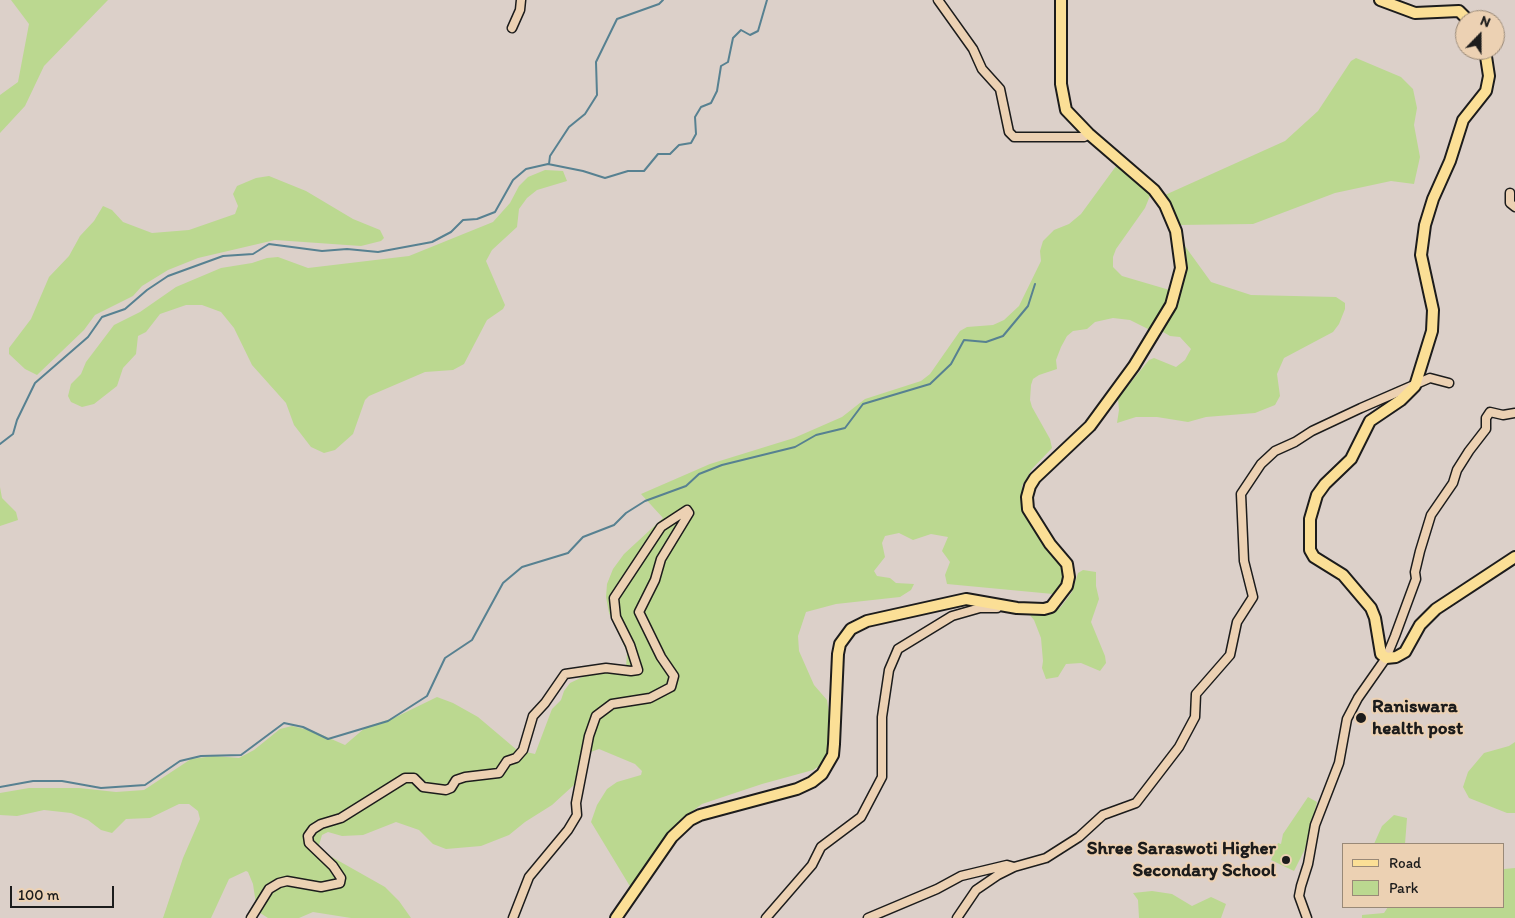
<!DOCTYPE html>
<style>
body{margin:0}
#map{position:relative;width:1515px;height:918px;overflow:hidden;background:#dcd0c9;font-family:Itim,sans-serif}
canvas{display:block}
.legend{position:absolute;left:1342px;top:843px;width:162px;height:65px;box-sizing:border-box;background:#ecd1b3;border:1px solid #998977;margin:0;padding:6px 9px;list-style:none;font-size:15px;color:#1c1c1c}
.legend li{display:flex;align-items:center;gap:10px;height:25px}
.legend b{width:25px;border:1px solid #998977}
.north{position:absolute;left:1455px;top:10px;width:50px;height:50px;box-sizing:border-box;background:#ecd1b3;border:1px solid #998977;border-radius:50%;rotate:22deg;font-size:14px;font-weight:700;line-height:20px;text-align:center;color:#1c1c1c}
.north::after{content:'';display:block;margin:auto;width:18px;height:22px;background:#1c1c1c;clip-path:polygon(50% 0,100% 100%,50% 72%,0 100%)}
.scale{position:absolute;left:10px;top:886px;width:104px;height:22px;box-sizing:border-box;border:2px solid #1c1c1c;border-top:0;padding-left:6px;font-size:15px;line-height:18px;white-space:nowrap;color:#1c1c1c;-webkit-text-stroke:4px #ecd1b3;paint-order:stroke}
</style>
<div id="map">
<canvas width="1515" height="918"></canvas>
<ul class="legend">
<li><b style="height:6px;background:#fbdf96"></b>Road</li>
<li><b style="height:14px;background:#bbd890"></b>Park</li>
</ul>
<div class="north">N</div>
<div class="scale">100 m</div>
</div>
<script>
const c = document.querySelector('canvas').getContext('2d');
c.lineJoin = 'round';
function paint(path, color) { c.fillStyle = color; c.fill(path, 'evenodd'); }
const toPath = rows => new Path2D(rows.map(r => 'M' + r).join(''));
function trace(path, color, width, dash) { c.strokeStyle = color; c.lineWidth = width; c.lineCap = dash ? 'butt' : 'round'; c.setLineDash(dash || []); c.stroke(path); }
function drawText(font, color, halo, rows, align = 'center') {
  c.font = font + ' Itim,sans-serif'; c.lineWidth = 4; c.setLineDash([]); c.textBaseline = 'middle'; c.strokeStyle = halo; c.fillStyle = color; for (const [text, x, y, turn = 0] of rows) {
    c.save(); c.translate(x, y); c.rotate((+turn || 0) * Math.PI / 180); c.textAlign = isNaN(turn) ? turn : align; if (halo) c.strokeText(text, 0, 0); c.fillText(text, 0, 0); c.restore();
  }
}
paint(toPath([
 [11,0,108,0,44,66,25,106,0,133,0,95,18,82,29,24],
 [1356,58,1401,77,1413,89,1417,108,1414,125,1420,157,1414,184,1391,181,1335,193,1253,224,1178,225,1165,195,1285,141,1318,111,1351,61],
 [1119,162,1152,191,1145,208,1116,249,1113,257,1113,267,1122,276,1173,291,1152,331,1130,320,1113,318,1095,322,1087,329,1073,331,1067,336,1061,347,1056,360,1057,369,1039,375,1033,379,1031,385,1030,400,1032,407,1050,439,1052,448,1032,469,1022,486,1024,511,1035,531,1062,565,1064,579,1053,594,947,584,945,575,950,562,942,551,948,537,931,534,913,540,899,533,885,536,882,543,885,557,874,571,877,576,890,578,896,583,914,584,911,590,900,597,836,604,806,612,798,636,799,651,814,685,827,700,834,744,827,761,813,770,762,784,702,804,679,821,631,888,591,822,597,805,607,789,617,782,641,775,642,771,635,764,599,749,588,753,575,784,552,805,525,822,509,835,481,846,446,849,433,844,419,830,396,822,363,835,342,836,328,832,322,835,319,845,323,852,385,887,399,901,411,918,351,918,313,912,299,918,268,918,257,911,253,884,248,872,246,871,229,879,211,918,163,918,183,858,200,819,198,811,189,804,179,804,150,818,126,819,112,833,101,830,88,820,71,813,44,810,17,816,0,815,0,793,29,788,79,788,116,792,144,790,191,759,214,756,239,758,254,750,280,729,292,726,313,731,345,745,366,727,396,717,437,697,453,703,478,717,517,750,535,754,552,709,561,700,564,691,570,683,593,672,626,668,627,652,609,613,606,597,607,584,613,569,624,554,663,518,641,494,710,464,794,438,842,417,865,399,921,381,930,374,960,331,967,327,993,325,1004,320,1019,306,1041,261,1040,251,1043,241,1054,230,1069,224,1081,214],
 [545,170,563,171,567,181,537,190,527,198,519,209,517,227,492,250,486,261,505,305,503,309,487,320,464,364,453,370,425,372,369,396,365,400,353,434,335,450,324,453,311,447,294,425,286,403,252,365,234,328,221,312,202,305,186,305,160,314,146,332,138,336,136,354,123,368,117,386,94,404,82,407,71,402,68,396,71,384,81,374,86,362,114,325,140,312,176,287,221,268,252,263,267,258,278,257,308,268,409,256,493,222,510,203,519,186,528,177],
 [269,176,306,191,353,219,380,230,384,238,381,241,361,246,275,240,198,258,168,270,142,286,133,296,95,315,84,330,37,375,25,369,9,354,9,348,31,319,49,277,69,256,80,236,94,221,103,206,112,210,123,222,152,233,189,230,235,214,238,206,233,194,237,186,256,178],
 [1182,242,1211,282,1251,295,1336,297,1345,303,1345,309,1339,324,1333,332,1284,358,1277,374,1280,396,1275,405,1255,413,1206,417,1188,422,1157,417,1136,417,1117,423,1119,410,1118,398,1149,360,1154,358,1176,367,1185,360,1191,349,1180,337,1170,336,1158,329,1180,294,1185,271],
 [0,487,2,498,16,512,18,520,0,526],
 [1083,570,1096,572,1096,586,1099,599,1091,622,1105,656,1106,663,1100,671,1081,663,1066,664,1058,677,1046,679,1042,668,1043,661,1041,638,1034,620,1028,613,1060,608,1072,592,1078,573],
 [1515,742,1515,813,1507,813,1469,798,1463,787,1468,772,1484,753,1509,746],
 [1308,797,1317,802,1305,849,1294,871,1271,860,1278,843,1281,844,1283,834],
 [1394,815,1407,818,1405,844,1374,844,1382,826],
 [1515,868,1515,918,1362,918,1362,915,1384,913,1388,907,1504,907,1504,869],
 [1152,891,1172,894,1192,906,1211,897,1226,904,1221,918,1139,918,1138,900,1133,893]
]), '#bbd890');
trace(toPath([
 [549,164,550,156,569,127,585,114,597,95,596,62,617,19,659,4,663,0],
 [0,444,13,434,17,420,35,383,88,337,102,317,125,309,147,290,168,276,223,256,253,254,269,244,322,251,347,249,378,252,432,242,451,232,463,220,477,219,495,212,513,180,526,169,548,164,583,171,605,178,628,171,644,171,658,154,670,154,679,145,691,143,696,134,695,117,701,107,711,103,717,91,721,66,728,62,733,38,741,30,750,35,758,31,767,0],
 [0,787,33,781,62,781,101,788,145,785,180,761,201,756,241,755,284,723,303,727,328,739,388,721,427,696,445,658,472,640,503,583,522,567,568,553,583,537,614,525,626,513,645,501,686,486,699,474,722,465,795,447,816,435,845,428,863,404,930,384,951,364,964,340,986,342,1003,336,1028,306,1035,284]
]), '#578191', 2);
const minor = toPath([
 [938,0,973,49,982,69,1000,89,1009,132,1014,137,1084,137,1089,134],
 [512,28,520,10,521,0],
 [1510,193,1510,203,1515,207],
 [251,918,269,889,279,883,287,881,321,887,340,883,341,878,333,866,309,843,308,836,313,829,321,824,341,818,405,778,414,778,423,787,446,790,451,788,456,780,465,777,499,773,507,761,516,758,523,750,533,716,545,703,565,674,606,668,631,671,638,670,630,645,616,617,614,598,661,527,687,510,689,513,661,559,655,580,639,612,661,657,674,676,671,687,650,698,612,704,596,716,589,736,576,803,577,815,568,830,529,877,513,918],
 [766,918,812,865,821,847,861,817,882,777,882,717,889,670,898,649,952,616,980,608,997,608],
 [868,918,937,889,961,876,1007,865,1014,867],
 [957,918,976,890,998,875,1014,867,1046,858,1079,837,1103,815,1136,803,1179,747,1195,717,1196,694,1230,655,1237,622,1253,597,1244,561,1241,494,1261,464,1275,451,1295,442,1312,431,1361,408,1430,378,1449,383],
 [1307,918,1299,896,1301,886,1308,864,1315,825,1339,763,1347,719,1358,698,1386,658,1395,636,1416,579,1415,572,1420,551,1431,515,1453,483,1457,470,1469,451,1486,429,1486,418,1490,412,1503,415,1515,413]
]);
const major = toPath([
 [1380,0,1415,13,1459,11,1468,20],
 [1485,50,1489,76,1486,91,1463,120,1450,161,1433,199,1425,225,1421,255,1433,310,1432,331,1415,386,1401,400,1370,421,1351,459,1325,484,1317,495,1310,519,1310,550,1314,557,1343,575,1371,608,1375,618,1381,654,1386,658,1396,657,1405,652,1420,625,1436,609,1515,557],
 [616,918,672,837,690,820,700,815,797,789,812,782,822,774,833,755,834,744,838,654,840,644,851,629,867,621,966,599,1017,608,1044,609,1051,607,1067,586,1069,577,1067,564,1050,544,1028,509,1027,497,1030,486,1035,478,1090,426,1134,366,1171,305,1181,268,1176,231,1165,205,1154,190,1089,134,1066,110,1061,84,1061,0]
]);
trace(minor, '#1c1c1c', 11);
trace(major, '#1c1c1c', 14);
trace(minor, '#ecd1b3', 8);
trace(major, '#fbdf96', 10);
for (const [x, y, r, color] of [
 [1361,718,6,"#1c1c1c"],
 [1286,860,5,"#1c1c1c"]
]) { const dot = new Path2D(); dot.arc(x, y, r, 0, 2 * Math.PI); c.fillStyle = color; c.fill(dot); trace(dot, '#ecd1b3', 2); }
drawText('bold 19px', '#1c1c1c', '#ecd1b3', [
 ["Raniswara",1372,707],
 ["health post",1372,729],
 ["Shree Saraswoti Higher",1276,849,"right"],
 ["Secondary School",1276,871,"right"]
], 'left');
</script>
